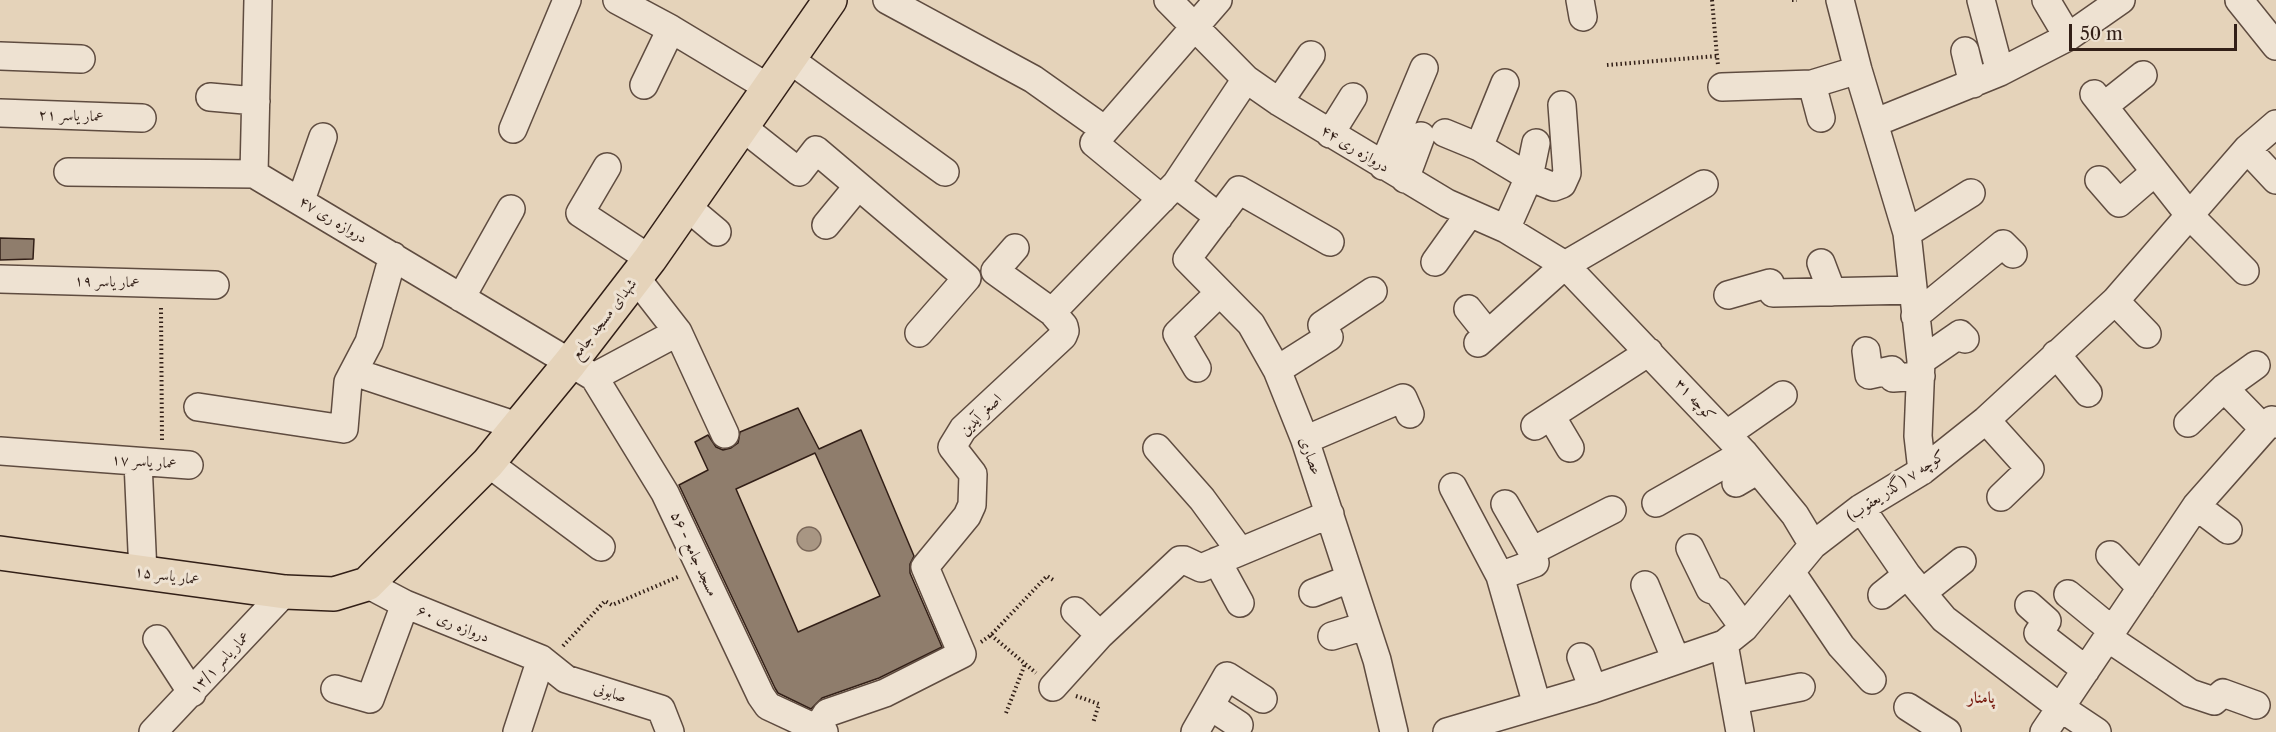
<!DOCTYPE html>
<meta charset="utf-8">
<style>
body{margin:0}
#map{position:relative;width:2276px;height:732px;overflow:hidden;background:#e5d3ba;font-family:"Libre Caslon Text",serif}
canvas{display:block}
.scale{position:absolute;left:2069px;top:24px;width:168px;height:27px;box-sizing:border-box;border:3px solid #321f17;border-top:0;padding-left:8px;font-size:18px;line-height:21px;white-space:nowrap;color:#321f17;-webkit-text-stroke:4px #eee2d2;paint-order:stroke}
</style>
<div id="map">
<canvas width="2276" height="732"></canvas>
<div class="scale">50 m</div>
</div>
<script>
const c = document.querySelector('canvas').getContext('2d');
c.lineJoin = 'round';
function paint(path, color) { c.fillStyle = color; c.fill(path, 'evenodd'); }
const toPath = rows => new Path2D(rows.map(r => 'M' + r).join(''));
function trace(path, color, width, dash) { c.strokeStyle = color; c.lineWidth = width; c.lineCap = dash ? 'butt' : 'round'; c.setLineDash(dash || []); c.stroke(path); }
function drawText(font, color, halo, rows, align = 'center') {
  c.font = font + ' "Libre Caslon Text",Amiri,serif'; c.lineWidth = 6; c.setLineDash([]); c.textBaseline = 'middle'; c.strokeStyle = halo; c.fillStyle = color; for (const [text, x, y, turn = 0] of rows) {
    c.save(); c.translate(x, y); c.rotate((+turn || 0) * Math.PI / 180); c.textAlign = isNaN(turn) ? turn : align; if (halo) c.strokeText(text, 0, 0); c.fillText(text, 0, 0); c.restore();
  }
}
const water = toPath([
 '797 539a12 12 0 1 1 24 0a12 12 0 1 1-24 0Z'
]);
paint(water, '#a89683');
trace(water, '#796658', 1.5);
const building = toPath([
 [0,238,34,239,33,259,0,260,0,238],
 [798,408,819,449,861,430,914,556,910,564,910,573,942,647,879,678,822,698,811,709,778,693,775,688,679,485,708,470,695,442,708,435,716,447,723,450,731,448,738,443,740,432,798,408],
 [815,453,880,596,798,632,736,489,815,453]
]);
paint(building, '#8f7d6c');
trace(building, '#321f17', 1.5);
const minor = toPath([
 [617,0,671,29,769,88],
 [887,0,1033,79,1105,130],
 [1168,0,1246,79,1279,102,1447,203,1506,229,1565,265,1744,453,1795,515,1813,545],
 [1580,0,1583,17],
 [1840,0,1858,70,1907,233,1921,361,1918,436,1922,471],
 [1981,0,2000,72],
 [2046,0,2068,37],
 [2239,0,2276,46],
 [1965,51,1973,84],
 [0,56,81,59],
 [789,59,945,172],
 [1812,84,1821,118],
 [644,85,671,29],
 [1722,87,1812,84,1858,70],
 [2094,94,2190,216,2245,271],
 [210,97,256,101],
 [1279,102,1311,55],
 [2104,106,2143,75],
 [0,113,142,118],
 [1874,123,2000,72,2068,37,2121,0],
 [741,126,799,172,816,150,967,278,919,333],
 [513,129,567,0],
 [1445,133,1479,147,1529,177,1554,187,1562,184,1567,173,1562,105],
 [1330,134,1353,97],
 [1479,147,1505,83],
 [2247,149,2276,180],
 [1383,166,1424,68],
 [607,167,580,213,650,259],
 [68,172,254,174,594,377,665,493,761,696,768,706,824,732],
 [254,174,258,0],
 [1405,179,1421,136],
 [2099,180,2119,203,2155,172],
 [1176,184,1219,217],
 [1162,199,1094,143,1218,0],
 [301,200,323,137],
 [686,206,717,232],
 [826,225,858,186],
 [1506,229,1529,177,1536,143],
 [1907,233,1971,193],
 [1330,242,1239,190,1187,259,1251,324,1277,370,1305,440,1377,660,1394,732],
 [1435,262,1470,213],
 [1821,263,1832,292],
 [636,278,678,332,725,434],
 [0,279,215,285],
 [1728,295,1770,283,1773,293,1913,290],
 [461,298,511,209],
 [2115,301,2147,334],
 [1468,309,1488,334],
 [1052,312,1176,184,1246,79],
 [1915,316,2003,244,2013,254],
 [1478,343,1565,265,1704,184],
 [1866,351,1869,375,1892,370,1893,378,1921,376],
 [2056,354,2088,393],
 [1921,361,1960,334,1965,339],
 [1197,368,1177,334,1219,293],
 [1277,370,1329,337,1322,325,1373,291],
 [354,372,517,426],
 [594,377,678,332],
 [2224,388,2264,429],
 [198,407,344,429,348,382,369,342,393,256],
 [1551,416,1570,448],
 [1986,420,2030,469,2001,497],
 [2188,423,2224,388,2256,365],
 [1535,426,1649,352],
 [1727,434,1783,395],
 [1305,440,1403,398,1410,414],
 [1157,448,1202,499,1240,551],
 [0,451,189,465],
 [138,462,143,573],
 [488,463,601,547],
 [1736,483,1758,470],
 [1453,487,1500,576,1537,705],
 [1656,503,1744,453],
 [2196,506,2228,530],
 [1861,508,1907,575,1944,619,2061,708,2097,732],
 [1690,548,1710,589,1718,592,1744,628],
 [1532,551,1612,510],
 [2110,555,2141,588],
 [1217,561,1240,603],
 [1791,572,1841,646,1872,680],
 [1500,576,1535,563,1532,551,1505,504],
 [367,584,405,604,541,659,566,679,661,709,670,732],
 [1645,585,1676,660],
 [1313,593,1349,579],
 [1922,593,1962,561],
 [2068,594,2113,631],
 [1882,595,1907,575],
 [2029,605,2047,621,2038,633,2086,670],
 [1075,611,1100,635],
 [1332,636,1365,626],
 [2108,638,2190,693,2214,701,2223,693,2256,705],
 [157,639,192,693],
 [1724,644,1740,732],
 [1581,657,1593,689],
 [1053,687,1100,635,1180,560,1184,560,1201,568,1330,514],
 [335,689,370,699,405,604],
 [1736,700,1801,687],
 [1210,706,1239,725],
 [1908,707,1947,732],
 [153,732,285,592],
 [517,732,541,659],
 [815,732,827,713,885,693,962,654,925,567,967,516,972,505,973,474,952,447,963,429,1063,336,1065,331,1064,326,1052,312,995,271,1015,248],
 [1195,732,1227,676,1263,699],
 [1447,732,1593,689,1724,644,1744,628,1813,545,1861,508,1922,471,1986,420,2115,301,2247,149,2276,124],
 [2044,732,2196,506,2272,420,2276,424]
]);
const major = toPath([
 [0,553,285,592,334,594,367,584,488,463,570,363,650,259,830,0]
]);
trace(minor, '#5f4c40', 30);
trace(major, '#321f17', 36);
trace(toPath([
 [1712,0,1717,56],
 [1792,0,1797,0],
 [1607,65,1717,56,1718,65],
 [161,308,162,441],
 [991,635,1036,673],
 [981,642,991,635,1047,576,1055,581],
 [563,646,605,601,612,605,680,576],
 [1076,696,1099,704,1093,723],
 [1006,713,1025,664]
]), '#321f17', 4, [1.5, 3]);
trace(minor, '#eee2d2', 27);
trace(major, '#e5d3ba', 33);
drawText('15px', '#321f17', '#eee2d2', [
 ["عمار یاسر ۲۱",71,116,2],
 ["دروازه ری ۴۴",1355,149,31],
 ["دروازه ری ۴۷",333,220,31],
 ["عمار یاسر ۱۹",107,282,2],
 ["شهدای مسجد جامع",604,319,-52],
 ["کوچه ۳۱",1695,400,47],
 ["اصغر آیدین",981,415,-45],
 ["عصاری",1310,456,71],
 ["عمار یاسر ۱۷",144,462,4],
 ["کوچه ۷ (گذر یعقوب)",1896,486,-34],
 ["۵۶ - مسجد جامع",694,554,65],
 ["عمار یاسر ۱۵",167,576,8],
 ["دروازه ری ۶۰",453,624,22],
 ["عمار یاسر ۱۳/۱",220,663,-47],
 ["صابونی",610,693,17]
]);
drawText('bold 16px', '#7a1f14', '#eee2d2', [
 ["پامنار",1981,698]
]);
</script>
